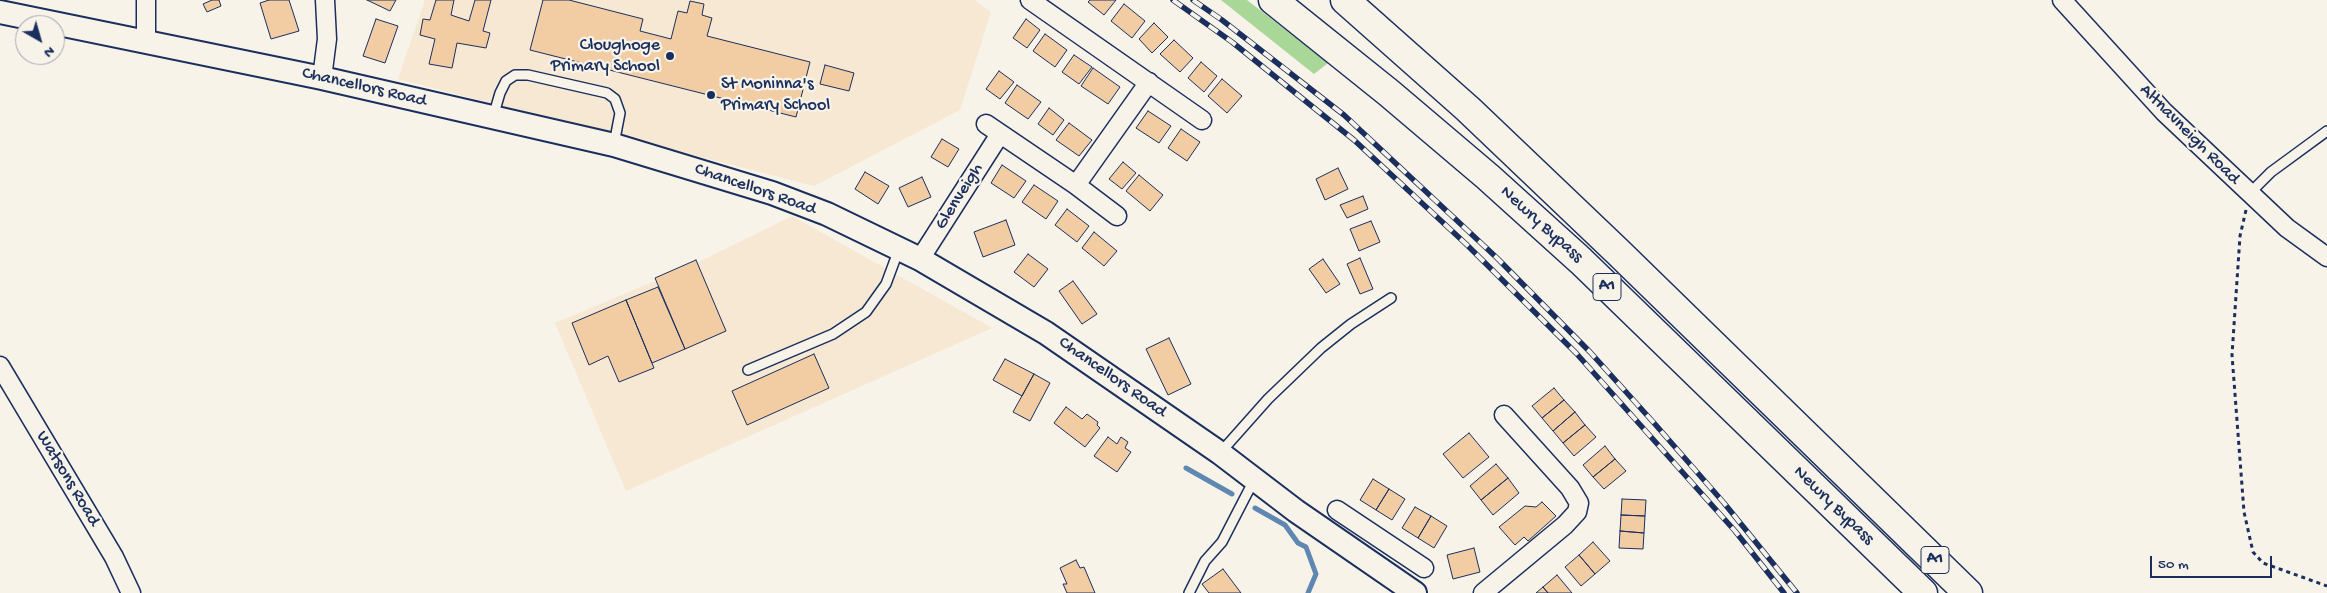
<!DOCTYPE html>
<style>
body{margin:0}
#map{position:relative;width:2327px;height:593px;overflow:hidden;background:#f7f3e8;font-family:"Gochi Hand",sans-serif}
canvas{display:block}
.north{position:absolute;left:15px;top:15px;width:50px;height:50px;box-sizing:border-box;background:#f7f3e8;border:1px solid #9fa5b1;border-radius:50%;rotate:142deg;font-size:14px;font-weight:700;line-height:20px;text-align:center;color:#1b2f5e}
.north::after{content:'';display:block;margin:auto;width:18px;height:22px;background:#1b2f5e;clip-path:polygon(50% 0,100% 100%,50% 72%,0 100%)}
.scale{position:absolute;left:2150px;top:556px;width:122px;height:22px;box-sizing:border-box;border:2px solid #1b2f5e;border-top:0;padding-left:6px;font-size:15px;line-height:18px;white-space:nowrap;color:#1b2f5e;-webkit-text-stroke:4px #f7f3e8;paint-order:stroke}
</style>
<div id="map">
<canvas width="2327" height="593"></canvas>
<div class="north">N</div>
<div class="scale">50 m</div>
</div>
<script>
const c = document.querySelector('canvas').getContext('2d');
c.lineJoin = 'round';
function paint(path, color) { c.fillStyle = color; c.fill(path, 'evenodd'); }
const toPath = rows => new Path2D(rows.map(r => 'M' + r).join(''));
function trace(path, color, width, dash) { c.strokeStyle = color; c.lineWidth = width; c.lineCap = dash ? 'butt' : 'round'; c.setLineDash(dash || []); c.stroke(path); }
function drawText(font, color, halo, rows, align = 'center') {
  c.font = font + ' "Gochi Hand",sans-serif'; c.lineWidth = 4.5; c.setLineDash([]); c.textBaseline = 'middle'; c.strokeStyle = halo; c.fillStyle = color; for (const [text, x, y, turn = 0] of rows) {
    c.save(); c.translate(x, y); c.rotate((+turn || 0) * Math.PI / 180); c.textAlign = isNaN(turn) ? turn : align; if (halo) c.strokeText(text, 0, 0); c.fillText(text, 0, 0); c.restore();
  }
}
paint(toPath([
 [425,0,974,0,991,12,960,110,814,186,398,79],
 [792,216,992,328,626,491,555,323,691,266]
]), '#f6e8d3');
paint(toPath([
 [1221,0,1247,0,1328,63,1314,74]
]), '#a8d797');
trace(toPath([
 [1186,468,1232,494],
 [1255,508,1285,525,1298,543,1306,547,1316,574,1308,593]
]), '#5e87b1', 5);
const building = toPath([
 [212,0,219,0,221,6,207,12,203,4,212,0],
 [269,0,289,0,299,31,271,39,260,3,269,0],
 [367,0,396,0,390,11,367,0],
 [436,0,454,0,451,15,469,21,475,0,491,0,483,31,490,33,486,48,457,43,452,68,429,64,435,39,420,35,423,19,430,20,436,0],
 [543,0,569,0,643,19,640,31,671,39,678,11,687,13,690,1,704,4,702,15,712,18,707,36,810,62,796,117,530,50,543,0],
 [1090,0,1116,0,1104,15,1088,2,1090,0],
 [1124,4,1145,21,1132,38,1111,21,1124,4],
 [376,19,398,26,385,63,363,56,376,19],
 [1026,19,1040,30,1027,48,1013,38,1026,19],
 [1154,23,1168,37,1152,53,1139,39,1154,23],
 [1045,34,1067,50,1055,67,1033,51,1045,34],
 [1174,40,1193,58,1180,72,1160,54,1174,40],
 [1074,55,1092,67,1079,84,1062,72,1074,55],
 [1201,62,1217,76,1204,92,1188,78,1201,62],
 [825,65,854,73,849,91,820,84,825,65],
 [1093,68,1120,87,1108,104,1081,86,1093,68],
 [999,71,1014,82,1000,99,986,89,999,71],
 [1222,79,1242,96,1227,113,1208,96,1222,79],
 [1017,85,1041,102,1028,119,1005,103,1017,85],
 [1049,108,1064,120,1053,135,1038,124,1049,108],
 [1148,111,1171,126,1159,143,1136,128,1148,111],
 [1069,123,1092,140,1079,156,1056,140,1069,123],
 [1181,129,1200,142,1187,161,1168,148,1181,129],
 [942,139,959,149,948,167,931,157,942,139],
 [1123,162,1136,173,1122,189,1109,179,1123,162],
 [1002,165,1026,181,1014,198,991,183,1002,165],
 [1338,168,1348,189,1325,200,1316,179,1338,168],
 [865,172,889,186,878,204,855,189,865,172],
 [1139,175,1163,195,1150,211,1126,191,1139,175],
 [922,177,931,197,908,207,899,188,922,177],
 [1034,185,1058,201,1046,219,1022,202,1034,185],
 [1363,196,1368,209,1347,218,1340,205,1363,196],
 [1067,209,1089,226,1077,242,1055,225,1067,209],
 [1006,220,1015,245,983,257,974,232,1006,220],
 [1371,221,1380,242,1359,251,1350,229,1371,221],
 [1094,232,1117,251,1104,266,1082,248,1094,232],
 [1028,254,1048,269,1034,287,1014,272,1028,254],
 [1360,258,1373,289,1360,294,1347,264,1360,258],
 [1323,259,1340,284,1326,293,1309,269,1323,259],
 [696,260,726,331,685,349,655,278,696,260],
 [1073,281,1097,314,1082,324,1059,291,1073,281],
 [658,287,685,349,652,363,626,300,658,287],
 [626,300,654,368,619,382,608,356,589,365,572,323,626,300],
 [1169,338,1191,384,1168,395,1146,349,1169,338],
 [814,354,829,388,747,425,732,391,814,354],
 [1005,359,1034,374,1022,396,993,380,1005,359],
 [1034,374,1050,383,1030,421,1013,412,1034,374],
 [1554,388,1564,400,1542,418,1532,406,1554,388],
 [1564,400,1575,412,1553,431,1542,418,1564,400],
 [1066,407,1082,419,1087,414,1098,422,1097,425,1100,428,1085,447,1054,423,1066,407],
 [1575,412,1585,425,1563,443,1553,431,1575,412],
 [1585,425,1596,437,1574,456,1563,443,1585,425],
 [1469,433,1489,457,1463,478,1443,454,1469,433],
 [1108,437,1117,444,1121,437,1128,442,1125,448,1131,452,1117,472,1094,456,1108,437],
 [1605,446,1615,459,1593,477,1583,465,1605,446],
 [1615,459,1626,471,1604,489,1593,477,1615,459],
 [1496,464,1508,478,1481,500,1470,486,1496,464],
 [1508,478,1519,493,1493,515,1481,500,1508,478],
 [1373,479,1389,489,1376,510,1360,500,1373,479],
 [1389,489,1405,499,1392,520,1376,510,1389,489],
 [1622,499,1646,500,1645,516,1621,515,1622,499],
 [1542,502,1556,516,1528,541,1524,537,1515,545,1499,527,1525,506,1536,507,1542,502],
 [1415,507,1431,516,1418,538,1402,528,1415,507],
 [1621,515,1645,516,1644,533,1620,531,1621,515],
 [1431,516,1447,526,1434,548,1418,538,1431,516],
 [1620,531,1644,533,1643,549,1619,548,1620,531],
 [1593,542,1610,561,1595,574,1579,555,1593,542],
 [1474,548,1480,572,1453,579,1447,555,1474,548],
 [1579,555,1595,574,1581,586,1565,567,1579,555],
 [1076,560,1080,568,1084,567,1095,593,1067,593,1063,584,1067,584,1060,568,1076,560],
 [1223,569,1241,593,1209,593,1202,584,1223,569],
 [1557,575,1572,593,1548,593,1543,587,1557,575],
 [1543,587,1548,593,1536,593,1543,587]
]);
paint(building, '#f2cda3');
trace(building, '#1b2f5e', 1);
const service = toPath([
 [493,117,500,93,506,81,515,75,528,75,607,93,615,99,620,113,614,144],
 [2249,194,2271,172,2327,131],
 [748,370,833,334,866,312,886,284,899,249],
 [1220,453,1268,399,1321,348,1351,324,1391,298],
 [1189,593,1205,561,1222,542,1254,480]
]);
const minor = toPath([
 [146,0,146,41],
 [1030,0,1202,120],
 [2062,0,2164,112,2287,228,2327,257],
 [322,78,327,39,325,0],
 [986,124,1076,185,1117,216],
 [1076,185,1149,82],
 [920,259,1000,134],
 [0,366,114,557,131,593],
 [1337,510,1424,568],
 [1483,593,1565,525,1577,512,1579,503,1570,488,1504,415]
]);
const tertiary = toPath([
 [0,12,322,78,614,145,772,193,827,214,920,259,1046,333,1220,453,1296,511,1415,593]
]);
const trunk = toPath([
 [1273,0,1389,93,1488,177,1581,261,1923,593],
 [1345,0,1468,109,1617,251,1968,593]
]);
trace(service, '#1b2f5e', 12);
trace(minor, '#1b2f5e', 21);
trace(tertiary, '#1b2f5e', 26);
trace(trunk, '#1b2f5e', 31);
trace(toPath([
 [2246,210,2240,236,2232,355,2244,512,2253,552,2263,563,2327,586]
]), '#1b2f5e', 3, [4, 4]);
trace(service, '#f7f3e8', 9);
trace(minor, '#f7f3e8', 18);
trace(tertiary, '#f7f3e8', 22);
trace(trunk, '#f7f3e8', 28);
const rail = toPath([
 [1173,0,1232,42,1354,140,1466,244,1576,353,1735,531,1784,593],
 [1193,0,1222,20,1344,115,1497,258,1590,352,1654,423,1724,503,1797,593]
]);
trace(rail, '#1b2f5e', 5.5);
trace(rail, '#f7f3e8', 4, [11]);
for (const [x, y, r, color] of [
 [670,56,5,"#1b2f5e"],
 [711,95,5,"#1b2f5e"]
]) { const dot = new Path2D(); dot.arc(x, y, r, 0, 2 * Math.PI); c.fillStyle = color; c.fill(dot); trace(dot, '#f7f3e8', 2); }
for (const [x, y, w] of [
 [1607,287,28],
 [1935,560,28]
]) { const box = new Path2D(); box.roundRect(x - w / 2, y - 13.5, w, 27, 4); c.fillStyle = '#f7f3e8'; c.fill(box); trace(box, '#1b2f5e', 1); }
drawText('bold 16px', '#1b2f5e', null, [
 ["A1",1607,287],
 ["A1",1935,560]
]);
drawText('18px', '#1b2f5e', '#f7f3e8', [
 ["Cloughoge",660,46],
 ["Primary School",660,67],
 ["St Moninna's",721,85,"left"],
 ["Primary School",721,106,"left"]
], 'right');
drawText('18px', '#1b2f5e', '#f7f3e8', [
 ["Chancellors Road",364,88,13],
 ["Altnavneigh Road",2189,135,45],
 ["Chancellors Road",755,190,19],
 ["Glenveigh",960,197,-58],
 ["Newry Bypass",1541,225,42],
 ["Chancellors Road",1112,378,35],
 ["Watsons Road",67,479,59],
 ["Newry Bypass",1833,506,44]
]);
</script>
